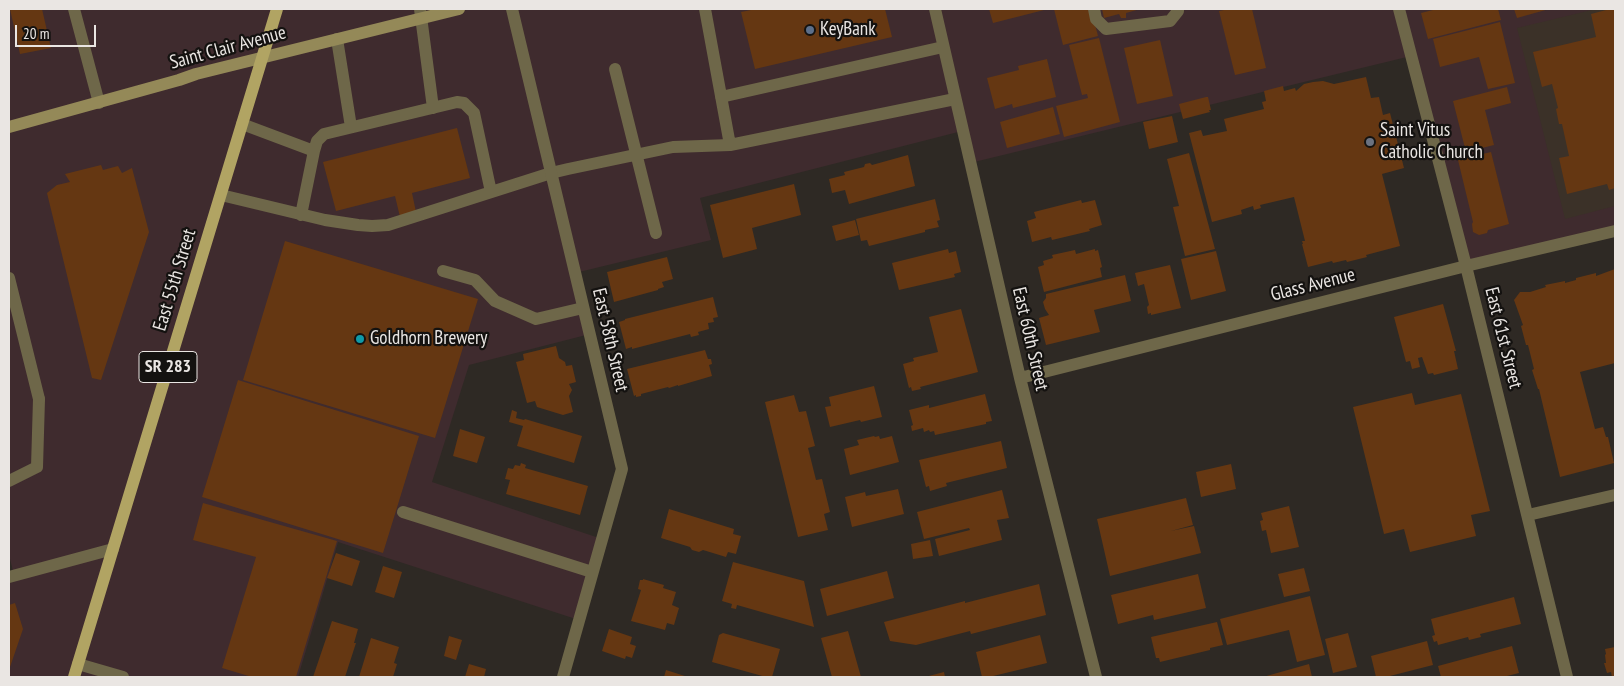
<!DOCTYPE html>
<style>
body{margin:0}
#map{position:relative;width:1624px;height:686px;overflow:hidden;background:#2e2924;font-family:"PT Sans Narrow",sans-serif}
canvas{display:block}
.frame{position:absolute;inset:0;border:10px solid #eae6e3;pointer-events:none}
.scale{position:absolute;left:15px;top:25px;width:81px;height:22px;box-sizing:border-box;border:2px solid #eae6e3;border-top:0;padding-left:6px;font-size:15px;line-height:18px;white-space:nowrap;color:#eae6e3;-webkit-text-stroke:4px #141210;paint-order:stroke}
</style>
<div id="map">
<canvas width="1624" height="686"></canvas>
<div class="frame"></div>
<div class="scale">20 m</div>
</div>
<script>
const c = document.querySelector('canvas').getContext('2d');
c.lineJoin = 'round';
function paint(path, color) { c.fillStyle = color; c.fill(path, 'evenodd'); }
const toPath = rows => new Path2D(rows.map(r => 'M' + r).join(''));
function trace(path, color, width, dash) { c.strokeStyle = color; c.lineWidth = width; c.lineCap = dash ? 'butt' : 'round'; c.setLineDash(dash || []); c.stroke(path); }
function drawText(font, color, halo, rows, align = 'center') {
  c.font = font + ' "PT Sans Narrow",sans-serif'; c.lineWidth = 4.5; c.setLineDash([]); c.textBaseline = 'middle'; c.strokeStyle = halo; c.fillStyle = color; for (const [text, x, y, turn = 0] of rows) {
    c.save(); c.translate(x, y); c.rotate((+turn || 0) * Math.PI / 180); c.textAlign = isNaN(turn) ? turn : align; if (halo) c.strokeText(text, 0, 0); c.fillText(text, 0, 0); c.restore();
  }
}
paint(toPath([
 [9,9,1615,9,1615,231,1466,266,1411,56,970,163,962,131,700,198,711,240,575,273,590,334,469,365,432,482,602,539,579,620,338,542,298,677,9,677,9,577,14,575,9,555]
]), '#3f2b2e');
paint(toPath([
 [1596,9,1615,9,1615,206,1565,219,1517,28]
]), '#3b3128');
paint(toPath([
 [10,9,42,9,51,48,20,54],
 [756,9,885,9,892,37,755,69,741,12],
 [989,9,1048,9,993,23],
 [1054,9,1091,9,1098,36,1063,45],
 [1102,9,1140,9,1126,13,1126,18,1121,18,1119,14,1104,18],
 [1229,9,1252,9,1266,68,1235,75,1219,11],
 [1437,9,1498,9,1501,20,1428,39,1421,13],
 [1514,9,1549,9,1517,18],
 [1610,9,1615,9,1615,188,1609,190,1607,184,1567,194,1559,158,1569,156,1562,124,1559,124,1556,109,1558,108,1552,84,1542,87,1533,52,1596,37,1591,14],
 [1500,22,1515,83,1488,89,1479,57,1440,67,1433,39],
 [1099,38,1120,122,1064,137,1056,106,1088,98,1087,94,1082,95,1069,45],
 [1160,40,1173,96,1137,104,1124,48],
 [1047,59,1056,97,1013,108,1012,104,995,109,987,78,1019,70,1018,66],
 [1366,77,1371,98,1379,97,1383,115,1390,113,1404,168,1382,174,1400,246,1366,255,1367,257,1347,262,1346,260,1333,263,1332,261,1308,267,1302,244,1303,244,1302,241,1305,241,1294,197,1260,205,1261,208,1254,210,1253,206,1241,210,1242,214,1212,222,1189,133,1201,130,1203,136,1227,131,1224,119,1264,109,1262,102,1266,101,1264,91,1283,86,1284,91,1295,88,1296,91,1304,84,1313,82,1323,81,1334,84],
 [1507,87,1511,103,1485,110,1494,145,1466,152,1453,101],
 [1206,97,1208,97,1211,110,1209,110,1210,112,1183,119,1179,104],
 [1053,107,1060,134,1007,148,1000,122],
 [1172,116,1178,142,1149,149,1143,122],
 [457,128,470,178,412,193,416,212,400,217,395,196,336,211,323,162],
 [1491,152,1509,224,1488,230,1487,233,1479,235,1473,232,1472,224,1473,222,1458,160],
 [1189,153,1215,249,1185,256,1173,207,1179,206,1167,159],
 [908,155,915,186,849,204,845,190,832,193,829,179,845,175,844,172,864,167,865,164,870,163,872,165],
 [101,165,103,170,118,166,122,173,132,168,149,232,101,380,92,378,47,193,57,185,70,182,65,174],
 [794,184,801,215,752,228,757,249,723,258,710,205],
 [935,199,940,220,937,221,939,227,925,230,925,232,869,246,867,240,861,241,856,219],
 [1081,200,1082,203,1095,200,1102,225,1089,229,1090,231,1052,240,1051,237,1032,242,1027,221,1036,218,1034,212],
 [855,220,859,235,836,241,832,226],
 [285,241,478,299,435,438,243,380],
 [948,249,949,253,956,251,961,272,954,274,955,277,899,290,892,263],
 [1095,249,1095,251,1098,250,1102,267,1100,268,1102,277,1044,292,1038,267,1044,265,1043,261,1053,258,1052,255,1075,250,1076,254],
 [1216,251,1226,291,1191,300,1181,259],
 [667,257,673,279,662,282,664,287,658,289,658,290,614,302,607,272],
 [1170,265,1181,308,1151,315,1151,313,1148,314,1147,307,1149,305,1144,284,1138,286,1135,273],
 [1615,269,1615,363,1580,372,1595,429,1603,427,1606,437,1608,437,1614,463,1560,477,1539,389,1538,389,1532,370,1534,369,1528,345,1526,345,1521,326,1523,325,1514,300,1520,292,1530,292,1546,287,1545,285,1565,281,1565,283,1576,280,1576,278,1596,273,1596,276],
 [1125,275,1131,301,1094,310,1100,332,1046,345,1039,318,1049,315,1045,309,1043,302,1046,298,1046,294],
 [713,297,718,317,713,318,714,322,708,323,709,329,698,332,699,335,691,337,690,334,632,349,632,347,626,349,619,322,625,320,625,319],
 [1443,304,1456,351,1454,351,1458,369,1434,375,1433,373,1428,374,1422,357,1418,358,1420,367,1412,369,1410,361,1406,362,1394,317],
 [961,309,978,372,920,387,921,389,912,391,911,387,909,388,903,364,914,361,913,358,938,352,929,317],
 [556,346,559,358,565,362,566,366,572,365,576,382,569,384,572,390,569,396,573,412,563,415,537,407,535,401,527,403,516,362,524,360,523,354],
 [705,350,708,359,711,359,712,364,709,365,712,376,678,386,678,385,669,388,668,387,641,394,641,396,636,397,636,395,634,396,627,369],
 [238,380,419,436,383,553,202,497],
 [874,386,882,417,861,422,860,420,830,427,825,407,831,406,829,397],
 [1412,393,1415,405,1461,394,1490,511,1471,515,1476,536,1410,552,1404,529,1384,534,1353,407],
 [985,394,992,421,986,422,986,424,935,435,934,431,930,432,929,430,924,432,923,428,912,431,911,426,913,425,909,410,929,405,929,408],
 [794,395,799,412,806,411,815,446,808,448,816,480,822,479,830,512,824,514,828,530,798,537,765,402],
 [512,410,517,412,516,418,524,420,525,419,582,436,574,463,517,446,523,426,509,422],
 [460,429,485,437,477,463,453,456],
 [874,436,875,437,879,436,880,439,892,436,899,462,850,475,844,449,859,445,857,440],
 [1001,441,1007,468,946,483,947,486,930,491,929,486,926,487,919,460],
 [521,463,526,465,525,468,588,486,580,515,506,494,510,480,505,479,508,468,513,469,515,465,520,466],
 [1231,464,1236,489,1201,497,1196,472],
 [898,489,904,514,852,527,845,497,865,492,866,496],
 [1002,490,1009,518,997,520,1002,540,939,556,935,539,970,530,969,528,924,539,917,512],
 [1186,498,1193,525,1171,531,1194,526,1201,553,1110,576,1097,519],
 [203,503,337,541,296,677,252,677,222,668,256,557,193,540],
 [1289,506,1299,547,1271,553,1266,530,1262,531,1260,521,1263,520,1261,513],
 [669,509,734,529,733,534,741,536,736,554,728,552,726,557,703,550,699,552,692,550,690,547,661,538],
 [930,540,933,556,913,559,911,544],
 [336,553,360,561,352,586,327,578],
 [733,562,804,581,814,627,737,605,736,609,731,608,732,604,722,601],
 [383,566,402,572,394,598,375,592],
 [1304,568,1310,591,1284,597,1278,574],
 [887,571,894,598,827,616,820,589],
 [1198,574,1206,608,1154,620,1153,615,1118,624,1111,595],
 [643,579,664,585,663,588,676,592,672,605,679,608,674,625,667,623,665,630,631,621,641,590,638,589,640,580,643,580],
 [1039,584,1046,615,971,634,970,631,916,645,890,641,884,622,965,601,965,603],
 [1310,596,1325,655,1297,662,1289,630,1227,645,1220,619],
 [1514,597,1521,624,1480,634,1481,637,1469,640,1468,637,1438,645,1437,641,1434,642,1432,636,1435,635,1431,619],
 [15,603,23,629,9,670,9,605],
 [332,621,358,629,354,643,356,643,345,677,313,677],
 [1217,622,1223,645,1210,648,1210,650,1160,662,1159,658,1156,658,1151,637],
 [609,629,632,637,630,644,636,646,632,658,626,656,625,659,602,651],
 [848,631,861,677,832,677,821,638],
 [723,633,780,649,772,677,766,677,712,662,719,635],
 [1348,633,1357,667,1333,673,1325,639],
 [1040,635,1047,663,989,677,982,677,976,652],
 [449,636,462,640,456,660,444,656],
 [371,638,399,647,394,663,397,664,393,677,359,677],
 [1427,641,1433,665,1386,677,1376,677,1371,656],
 [1512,646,1519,673,1503,677,1441,677,1438,666],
 [1615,647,1615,676,1612,677,1611,672,1607,673,1604,663,1606,663,1605,655,1606,654,1605,649],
 [469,664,486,669,484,677,465,677],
 [1309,664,1312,677,1263,677],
 [666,670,688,677,664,677],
 [944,672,945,677,925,677]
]), '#653712');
trace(toPath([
 [74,9,99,103],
 [420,9,433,108],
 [705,9,730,145],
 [1094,9,1096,19,1106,29,1170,21,1178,11,1178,9],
 [337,39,351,127],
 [615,69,656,233],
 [721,97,943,47],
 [242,124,314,151],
 [221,195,325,220,358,225,372,226,388,225,551,173,568,169,673,147,730,145,955,99],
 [301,215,314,151,317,141,324,134,457,102,464,103,474,113,491,192],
 [443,271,475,280,495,301,536,319,583,308],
 [9,481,37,467,39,399],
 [403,512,592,572],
 [1528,515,1615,495]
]), '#6e6749', 12);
trace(toPath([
 [512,9,622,469,563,677],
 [935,9,1020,378,1096,677],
 [1399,9,1466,266,1567,677],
 [9,278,39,399],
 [1020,378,1466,266,1615,231],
 [9,577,113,549],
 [78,664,123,677]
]), '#6e6749', 12);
trace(toPath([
 [9,127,179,80,196,74,459,9]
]), '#948958', 12);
trace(toPath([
 [74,677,277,9]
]), '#b1a463', 12);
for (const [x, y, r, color] of [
 [810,30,5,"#5c6f8a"],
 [1370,142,5,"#6b7280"],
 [360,339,5,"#0f9aa8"]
]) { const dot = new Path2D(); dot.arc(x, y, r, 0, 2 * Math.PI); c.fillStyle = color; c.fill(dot); trace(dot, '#141210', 2); }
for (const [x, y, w] of [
 [168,367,58]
]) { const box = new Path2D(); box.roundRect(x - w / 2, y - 15.5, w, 31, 4); c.fillStyle = '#141210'; c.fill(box); trace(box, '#eae6e3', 1); }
drawText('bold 18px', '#eae6e3', null, [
 ["SR 283",168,367]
]);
drawText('19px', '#eae6e3', '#141210', [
 ["KeyBank",820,30],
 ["Saint Vitus",1380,131],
 ["Catholic Church",1380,153],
 ["Goldhorn Brewery",370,339]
], 'left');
drawText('19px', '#eae6e3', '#141210', [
 ["Saint Clair Avenue",228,48,-15],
 ["East 55th Street",175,280,-73],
 ["Glass Avenue",1313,285,-14],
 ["East 61st Street",1503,338,76],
 ["East 60th Street",1030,339,77],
 ["East 58th Street",610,340,77]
]);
</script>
